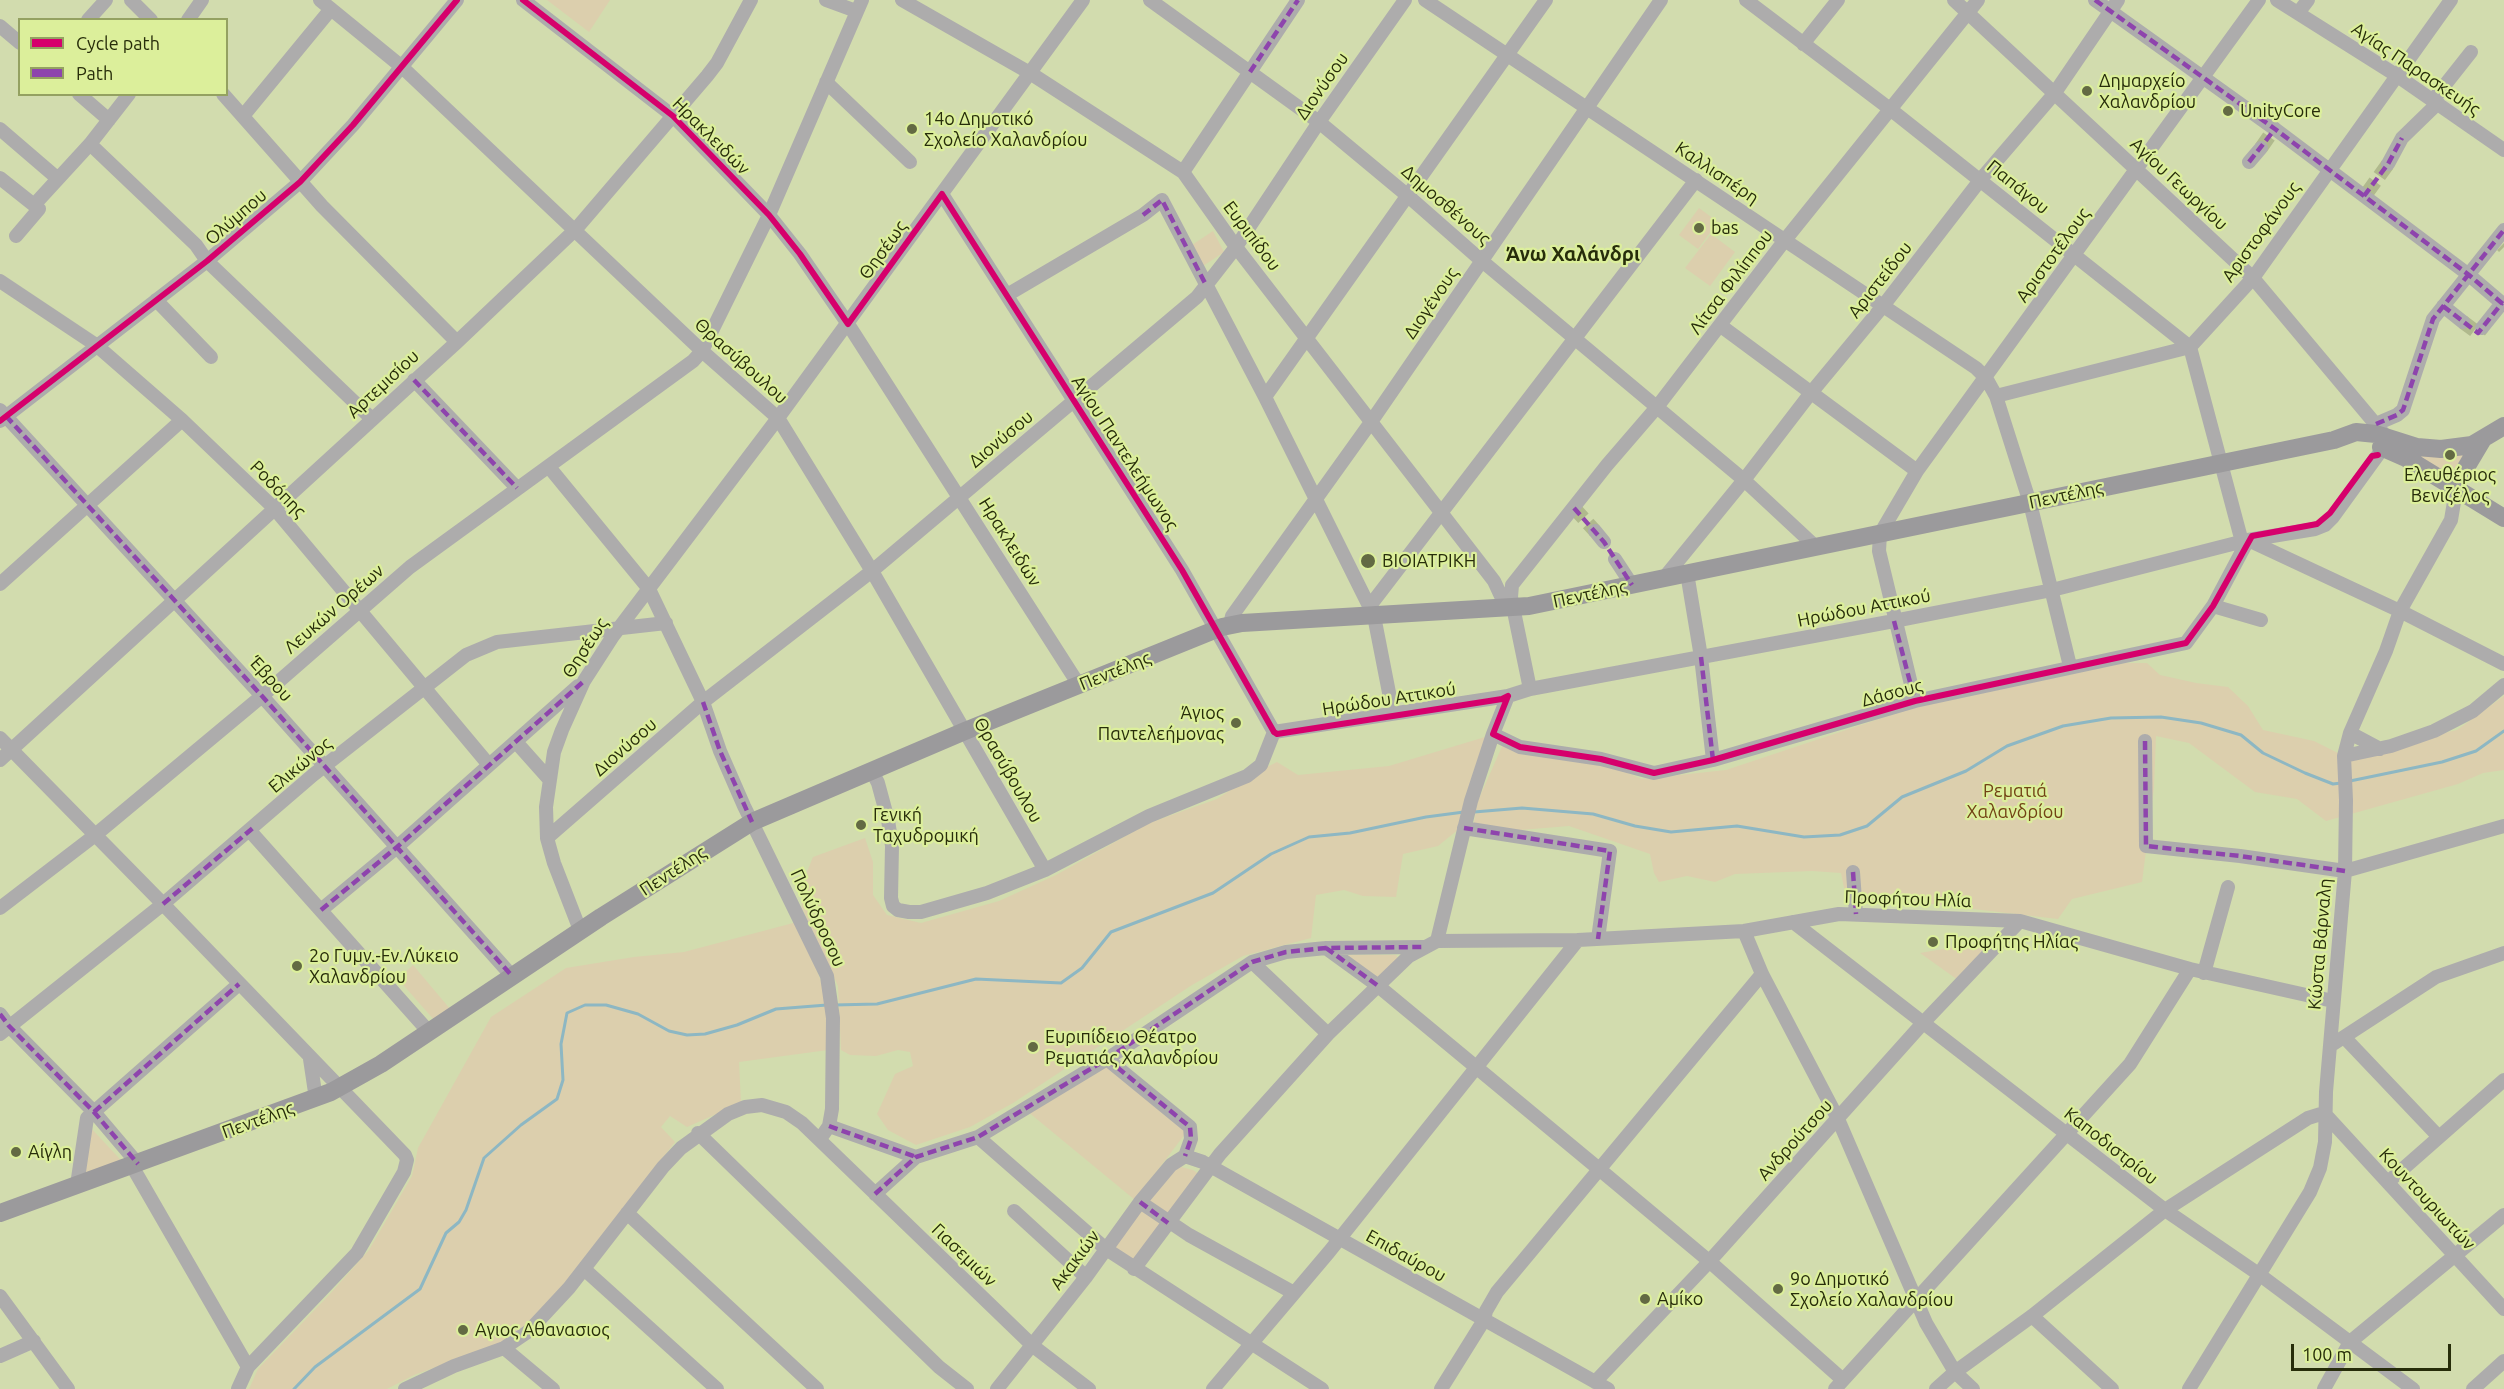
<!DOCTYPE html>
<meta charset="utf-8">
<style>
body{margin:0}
#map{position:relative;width:2504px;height:1389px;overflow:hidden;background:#d2dcae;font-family:Ubuntu,sans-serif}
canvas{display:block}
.legend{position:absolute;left:18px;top:18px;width:210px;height:78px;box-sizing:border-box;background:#dcef9b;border:2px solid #94a161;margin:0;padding:8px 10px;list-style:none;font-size:18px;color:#272d0a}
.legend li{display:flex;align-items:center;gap:12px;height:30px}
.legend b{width:30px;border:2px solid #94a161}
.scale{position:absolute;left:2291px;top:1344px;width:160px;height:27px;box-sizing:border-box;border:3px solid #272d0a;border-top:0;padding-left:8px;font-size:18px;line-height:21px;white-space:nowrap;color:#272d0a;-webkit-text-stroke:4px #dcef9b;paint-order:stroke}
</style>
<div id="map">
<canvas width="2504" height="1389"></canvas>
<ul class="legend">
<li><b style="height:8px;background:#d6006c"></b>Cycle path</li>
<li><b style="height:8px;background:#8e44ad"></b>Path</li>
</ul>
<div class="scale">100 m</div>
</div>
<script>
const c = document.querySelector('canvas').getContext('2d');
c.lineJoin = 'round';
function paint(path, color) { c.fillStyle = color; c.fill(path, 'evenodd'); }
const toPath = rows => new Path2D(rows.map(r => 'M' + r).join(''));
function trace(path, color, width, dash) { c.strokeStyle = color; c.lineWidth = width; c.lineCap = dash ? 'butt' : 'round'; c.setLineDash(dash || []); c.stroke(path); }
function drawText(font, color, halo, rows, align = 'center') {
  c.font = font + ' Ubuntu,sans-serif'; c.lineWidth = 4.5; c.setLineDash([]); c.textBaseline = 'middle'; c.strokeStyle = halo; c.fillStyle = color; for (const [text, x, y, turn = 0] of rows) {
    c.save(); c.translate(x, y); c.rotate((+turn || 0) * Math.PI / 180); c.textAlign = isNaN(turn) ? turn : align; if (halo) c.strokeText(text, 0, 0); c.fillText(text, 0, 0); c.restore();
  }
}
paint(toPath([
 [547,0,610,0,589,32],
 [1699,208,1718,222,1698,249,1679,235],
 [1213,231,1224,252,1200,268,1189,247],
 [1711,234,1735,252,1710,286,1685,268],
 [2410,453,2465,453,2450,480],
 [2125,663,2147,663,2160,675,2196,683,2228,687,2248,706,2263,730,2314,741,2344,756,2457,730,2504,696,2504,770,2483,773,2458,784,2326,821,2297,799,2255,792,2189,743,2156,736,2154,788,2142,882,2072,899,2058,919,1914,902,1847,903,1841,873,1812,871,1735,874,1715,882,1687,876,1659,882,1654,873,1650,854,1569,826,1508,831,1474,823,1477,803,1504,742,1596,760,1642,779,1726,770,1915,707],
 [1485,737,1459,829,1438,846,1403,854,1396,897,1363,896,1344,890,1316,895,1311,938,1243,956,1192,985,1013,1103,970,1127,916,1145,888,1130,877,1114,895,1074,913,1066,910,1052,898,1050,876,1056,850,1055,841,1050,838,986,802,908,802,884,813,857,865,838,873,862,873,895,887,915,921,923,999,901,1056,875,1149,823,1217,799,1259,771,1277,762,1298,775,1389,766],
 [797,922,823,986,827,1008,828,1050,739,1062,741,1103,687,1127,670,1116,661,1127,675,1142,534,1323,505,1342,414,1375,387,1389,249,1389,258,1369,330,1294,369,1250,412,1176,418,1148,491,1017,566,968,634,957,684,952],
 [1995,940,1958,980,1920,953],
 [1350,955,1396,955,1398,958,1377,980,1347,956],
 [413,965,451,1010,435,1021,398,979],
 [1107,1066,1185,1127,1185,1134,1135,1200,1027,1111],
 [90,1127,118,1157,122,1162,87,1174,85,1172],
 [1181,1167,1193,1170,1200,1175,1167,1218,1146,1202,1174,1169],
 [1141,1207,1164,1223,1132,1261,1112,1247]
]), '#dccfad');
trace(toPath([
 [2350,781,2442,762,2476,751,2504,731],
 [1474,812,1522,808,1593,814,1635,826,1671,832,1737,826,1804,837,1840,835,1867,826,1902,797,1966,771,2007,746,2063,726,2111,718,2161,717,2201,723,2241,735,2263,753,2305,773,2333,784,2341,783],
 [834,1005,877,1004,976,979,1061,983,1082,968,1111,932,1213,893,1271,854,1309,837,1350,833,1426,817,1464,812],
 [294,1389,315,1367,420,1289,446,1233,459,1222,466,1210,484,1158,521,1125,557,1099,563,1080,561,1044,567,1013,585,1005,606,1005,638,1014,669,1031,687,1035,705,1034,737,1025,776,1009,827,1005]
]), '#8db7c3', 3);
trace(toPath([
 [2261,148,2270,135],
 [2367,193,2388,164],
 [2502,245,2504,247],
 [2463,322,2478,333,2482,328],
 [1574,508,1595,531]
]), '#b0b98d', 14, [14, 7]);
trace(toPath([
 [131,0,151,20],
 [320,0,402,67,702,351,778,418,872,571,1045,870],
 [523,0,673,116,769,215,800,254,848,324,1079,685],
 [826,0,856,11],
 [902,0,1030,73,1183,172,1236,247,1494,581,1507,609],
 [1150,0,1319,122,1408,196,1482,261,1744,480,1816,547],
 [1425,0,1976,368,1986,378,1996,396,2030,503,2070,666],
 [1746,0,1890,109,2190,347,2242,542],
 [1954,0,2253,278,2388,439],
 [2095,0,2275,129,2469,275,2504,305],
 [2277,0,2396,75,2504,150],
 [2298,13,2308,0],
 [88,20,106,0],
 [188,20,202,0],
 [0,26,20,43],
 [1803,44,1838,0],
 [826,82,910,162],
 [79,94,109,120],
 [223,94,322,206,457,342],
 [2433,100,2471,52],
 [243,116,331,9],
 [0,129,57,178],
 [90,144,196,245,207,261,372,419],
 [2249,162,2261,148],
 [2388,164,2402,138,2438,103],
 [1183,172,1298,0],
 [0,178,39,209,16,236],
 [942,194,1182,570,1274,732],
 [34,205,90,144,129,94],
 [0,281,96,345,182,420,274,508,489,765],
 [1007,295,1143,215,1162,200,1265,397,1374,616,1393,713],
 [156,300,211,357],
 [2443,306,2463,322],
 [1721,326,1917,471],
 [2482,328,2502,303],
 [414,380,517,488],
 [1996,396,2190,347,2253,278,2451,0],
 [1265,397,1546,0],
 [0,410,262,696,512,976],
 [0,421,207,261,300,182,353,125,457,0],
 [2376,424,2397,415,2403,410,2433,319,2504,230],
 [549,467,649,589,703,702,720,751,744,806,827,976,833,1018,832,1109,829,1126,820,1139],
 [1595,531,1604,542],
 [2248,540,2400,611,2504,664],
 [1615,559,1632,585],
 [1687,573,1701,657,1713,760],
 [1664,578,1744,480,1810,394,1883,306,1981,179,2054,94,2118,0],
 [0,584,182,420],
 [1512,585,1607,465,1657,407,1785,240,1978,0],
 [1512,585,1511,597,1530,689],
 [2213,606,2261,620],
 [1369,607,1696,180],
 [1230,625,1232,616,1371,422,1661,0],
 [1915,701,1879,551,1880,534,1917,471,2259,0],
 [1274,732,1508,696,1530,689,1894,621,2052,590,2248,540,2315,529,2325,525,2333,517,2383,448],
 [2350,733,2380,749],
 [1493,734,1520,747,1601,759,1654,773,1713,760,1915,701,2186,643,2213,606,2248,540],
 [0,738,163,904,405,1155,407,1160,404,1172,357,1253,248,1367,238,1389],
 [2145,741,2146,846,2240,856,2345,871,2504,826],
 [516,742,549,779],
 [2344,756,2391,746,2434,731,2473,711,2504,685],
 [0,760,457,342,576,229,707,76,717,63,751,0],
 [872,771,878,783,888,820,892,846,891,898,893,906,898,910,909,912,921,912,987,893,1045,870,1149,816,1247,776,1261,765,1274,732],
 [1464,828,1610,851,1598,939],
 [250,831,429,1032],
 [547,838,703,702,872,571,1197,297,1236,247,1319,122,1405,0],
 [1853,872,1856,914],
 [0,908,94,836,262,696,410,567,693,361,702,351,769,215,862,0],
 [321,910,397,847,578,686],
 [1793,922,2165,1210,2260,1275,2413,1389],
 [580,930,554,863,547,838,546,807,554,752,562,730,584,681,613,636,778,418,1083,0],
 [1744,931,1762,974,1838,1119,1926,1323,1955,1372,1973,1389],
 [1437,941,1471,801,1493,734,1508,696],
 [1326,948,1377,985,1599,1169,1709,1261,1843,1380],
 [1252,962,1328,1034],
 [2204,973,2228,887],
 [0,1014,9,1026,94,1112,138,1164],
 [0,1034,163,904,313,775,466,655,497,642,666,623],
 [2344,1037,2439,1137],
 [2330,1046,2436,977,2504,953],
 [310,1059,316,1099],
 [1107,1059,1190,1127,1191,1139,1185,1156],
 [829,1126,916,1157],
 [698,1133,939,1367,967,1389],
 [978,1137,1106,1249,1322,1389],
 [1185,1156,1203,1162,1608,1389],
 [132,1166,248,1367],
 [2388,1182,2504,1080],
 [77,1185,87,1118,239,984],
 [875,1194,916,1157,978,1137,1107,1059,1252,962,1286,952,1326,948,1423,947],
 [1140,1202,1189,1235,1294,1293],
 [1014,1211,1086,1277],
 [627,1213,817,1389],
 [584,1269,717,1389],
 [1134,1269,1220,1154,1328,1034,1409,956,1437,941,1578,940,1744,931,1839,914,2020,921,2190,969,2333,1001],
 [0,1296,68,1389],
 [2032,1316,2112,1389],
 [504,1348,553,1389],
 [0,1356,34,1341],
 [1595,1382,1707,1264,1923,1023,2020,921],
 [405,1389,454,1366,504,1348,529,1331,569,1288,663,1167,681,1148,728,1114,745,1107,762,1105,786,1112,802,1123,1033,1346,1089,1389],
 [997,1389,1086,1277,1140,1202,1171,1165,1185,1156],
 [1213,1389,1329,1252,1578,940],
 [1441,1389,1484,1320,1486,1311,1497,1292,1762,974],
 [1835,1389,2130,1064,2190,969],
 [1936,1389,1955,1372,2032,1316,2165,1210,2308,1118,2324,1113,2504,1309],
 [2189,1389,2310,1192,2320,1168,2325,1142,2326,1092,2345,871,2346,800,2344,756,2350,733,2386,651,2400,611,2451,520,2456,490],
 [2324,1389,2350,1342,2504,1215],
 [2473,1389,2504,1361]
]), '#adacac', 14);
trace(toPath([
 [2381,447,2406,458,2504,518],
 [2456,490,2458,481,2483,439],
 [0,1213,331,1092,381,1064,601,917,752,822,965,731,1222,627,1242,623,1529,606,2334,440,2356,432,2376,434,2417,447,2441,449,2472,445,2504,426]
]), '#9b9a9c', 18);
trace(toPath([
 [2095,0,2275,129,2469,275,2504,305],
 [1250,72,1298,0],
 [2249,162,2275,129],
 [2364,196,2388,164,2402,138],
 [1143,215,1162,200,1206,285],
 [2443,306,2478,333,2502,303],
 [414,380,517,488],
 [6,416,262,696,512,976],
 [2376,424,2397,415,2403,410,2433,319,2504,230],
 [1574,508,1604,542,1632,585],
 [1894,621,1915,701],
 [1701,657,1713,760],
 [703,702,720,751,752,822],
 [2145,741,2146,846,2240,856,2345,871],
 [1464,828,1610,851,1598,939],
 [1853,872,1856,914],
 [163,904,254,827],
 [321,910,397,847,584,681],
 [1326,948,1377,985],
 [0,1014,9,1026,94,1112,138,1164],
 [1107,1059,1190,1127,1191,1139,1185,1156],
 [94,1112,239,984],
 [829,1126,916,1157],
 [875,1194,916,1157,978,1137,1107,1059,1252,962,1286,952,1326,948,1423,947],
 [1140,1202,1168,1223]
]), '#8e44ad', 4.5, [9, 4.5]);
trace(toPath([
 [523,0,673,116,769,215,800,254,848,324,942,194,1182,570,1274,732],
 [0,421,207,261,300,182,353,125,457,0],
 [1508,696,1493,734,1520,747,1601,759,1654,773,1713,760,1915,701,2186,643,2213,606,2252,536,2317,524,2330,513,2372,456,2378,455],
 [1274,732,1277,734,1502,699,1508,696]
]), '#d6006c', 6);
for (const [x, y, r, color] of [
 [2087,91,6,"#636a43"],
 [2228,111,6,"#636a43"],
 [912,129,6,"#636a43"],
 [1699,228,6,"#636a43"],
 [2450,455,6,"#636a43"],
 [1368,561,8,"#636a43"],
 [1236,723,6,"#636a43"],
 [861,825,6,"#636a43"],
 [1933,942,6,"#636a43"],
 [297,966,6,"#636a43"],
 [1033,1047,6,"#636a43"],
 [16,1152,6,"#636a43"],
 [1778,1289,6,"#636a43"],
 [1645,1299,6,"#636a43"],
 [463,1330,6,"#636a43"]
]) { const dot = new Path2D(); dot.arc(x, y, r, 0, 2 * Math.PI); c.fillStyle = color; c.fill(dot); trace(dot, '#dcef9b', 2); }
drawText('18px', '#272d0a', '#dcef9b', [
 ["Αγίας Παρασκευής",2416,69,34],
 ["Διονύσου",1322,86,-55],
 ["Ηρακλειδών",711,136,45],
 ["Καλλισπέρη",1717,173,34],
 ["Αγίου Γεωργίου",2179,184,43],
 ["Παπάγου",2018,187,39],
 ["Δημοσθένους",1446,205,41],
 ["Ολύμπου",236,217,-41],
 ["Αριστοφάνους",2261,232,-54],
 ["Ευριπίδου",1252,236,53],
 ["Θησέως",883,250,-54],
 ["Αριστοτέλους",2053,255,-54],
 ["Αριστείδου",1880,280,-52],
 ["Λίτσα Φιλίππου",1731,282,-53],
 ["Διογένους",1431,303,-56],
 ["Θρασύβουλου",741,361,42],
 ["Αρτεμισίου",383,384,-43],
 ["Διονύσου",1001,439,-40],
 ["Αγίου Παντελεήμωνος",1125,453,57],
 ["Ροδόπης",278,489,46],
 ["Πεντέλης",2066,495,-12],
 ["Ηρακλειδών",1010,542,58],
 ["Πεντέλης",1590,594,-12],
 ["Ηρώδου Αττικού",1864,608,-11],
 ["Λευκών Ορέων",334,609,-41],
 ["Θησέως",585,648,-57],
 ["Πεντέλης",1115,671,-22],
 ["Έβρου",271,679,48],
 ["Δάσους",1892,693,-15],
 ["Ηρώδου Αττικού",1389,699,-9],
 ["Διονύσου",625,747,-41],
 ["Ελικώνος",300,765,-40],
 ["Θρασύβουλου",1008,770,60],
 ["Πεντέλης",673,871,-33],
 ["Προφήτου Ηλία",1908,899,2],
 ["Πολύδροσου",818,918,65],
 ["Κώστα Βάρναλη",2320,944,-85],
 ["Πεντέλης",258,1120,-20],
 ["Ανδρούτσου",1795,1140,-48],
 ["Καποδιστρίου",2111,1146,38],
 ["Κουντουριωτών",2427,1199,47],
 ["Γιασεμιών",964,1255,44],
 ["Επιδαύρου",1406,1256,29],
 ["Ακακιών",1075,1260,-53]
]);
drawText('18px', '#272d0a', '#dcef9b', [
 ["Δημαρχείο",2099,81],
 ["Χαλανδρίου",2099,102],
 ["UnityCore",2240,111],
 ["14ο Δημοτικό",924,119],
 ["Σχολείο Χαλανδρίου",924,140],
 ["bas",1711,228],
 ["Ελευθέριος",2450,475,"center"],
 ["Βενιζέλος",2450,496,"center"],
 ["ΒΙΟΙΑΤΡΙΚΗ",1382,561],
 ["Άγιος",1224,713,"right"],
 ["Παντελεήμονας",1224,734,"right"],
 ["Γενική",873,815],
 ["Ταχυδρομική",873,836],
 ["Προφήτης Ηλίας",1945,942],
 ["2ο Γυμν.-Εν.Λύκειο",309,956],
 ["Χαλανδρίου",309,977],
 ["Ευριπίδειο Θέατρο",1045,1037],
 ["Ρεματιάς Χαλανδρίου",1045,1058],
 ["Αίγλη",28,1152],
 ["9ο Δημοτικό",1790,1279],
 ["Σχολείο Χαλανδρίου",1790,1300],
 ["Αμίκο",1657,1299],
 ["Αγιος Αθανασιος",475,1330]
], 'left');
drawText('18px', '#724215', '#dcef9b', [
 ["Ρεματιά",2015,791],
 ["Χαλανδρίου",2015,812]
]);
drawText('bold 20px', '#272d0a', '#dcef9b', [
 ["Άνω Χαλάνδρι",1573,254]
]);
</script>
